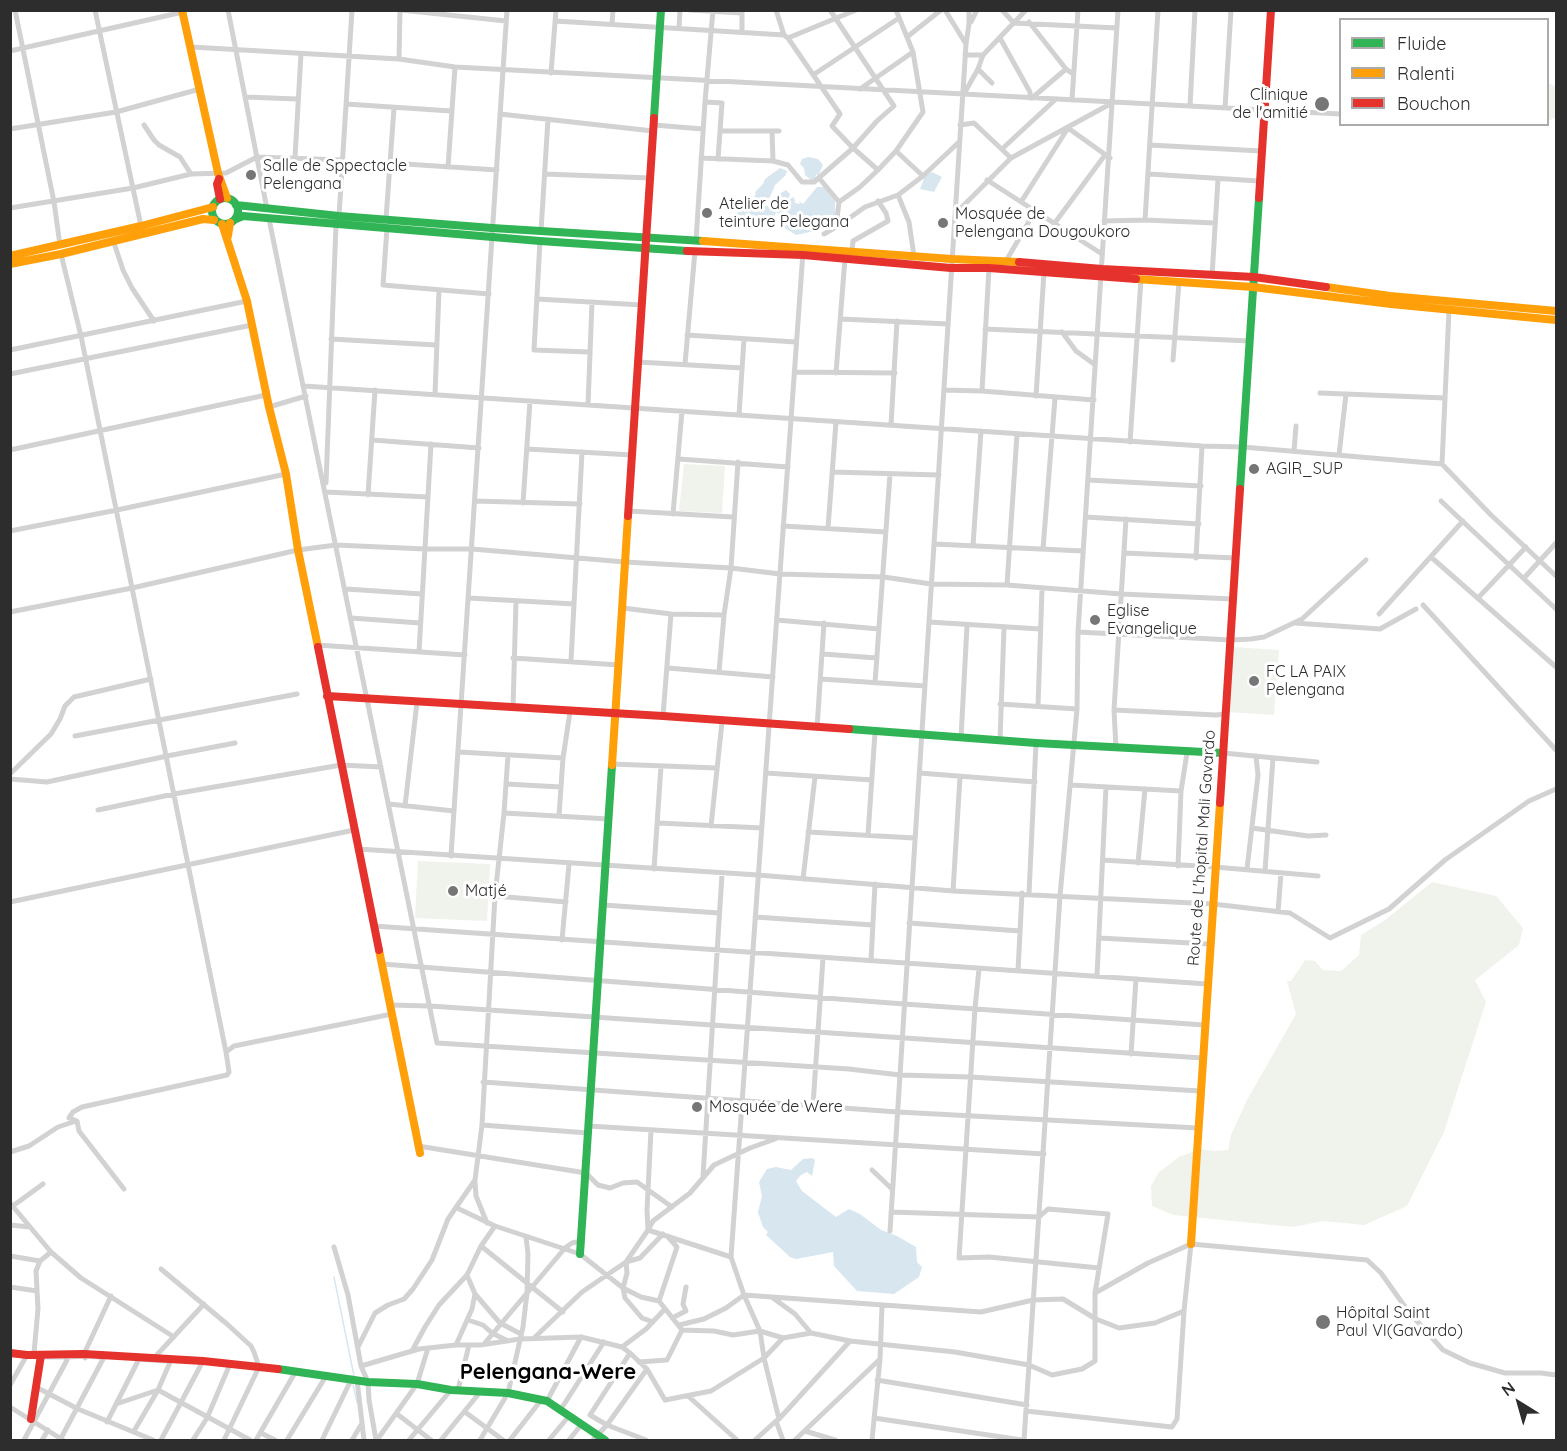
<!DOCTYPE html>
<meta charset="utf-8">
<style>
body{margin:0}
#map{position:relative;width:1567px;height:1451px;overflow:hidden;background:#fff;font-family:Quicksand,sans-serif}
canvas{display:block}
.frame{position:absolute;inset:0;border:12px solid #2d2d2d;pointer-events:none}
.legend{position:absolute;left:1339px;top:18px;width:210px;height:108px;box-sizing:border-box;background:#fff;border:2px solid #ababab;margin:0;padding:8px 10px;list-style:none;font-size:18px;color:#2d2d2d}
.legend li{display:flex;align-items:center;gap:12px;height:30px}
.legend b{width:30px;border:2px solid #ababab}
.north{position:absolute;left:1489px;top:1373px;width:60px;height:60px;-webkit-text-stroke:4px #fff;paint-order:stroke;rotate:323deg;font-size:16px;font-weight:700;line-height:24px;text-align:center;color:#2d2d2d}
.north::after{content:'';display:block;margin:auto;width:21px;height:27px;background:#2d2d2d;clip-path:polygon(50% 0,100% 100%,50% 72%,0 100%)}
</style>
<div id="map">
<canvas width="1567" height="1451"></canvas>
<div class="frame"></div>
<ul class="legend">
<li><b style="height:8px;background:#30b455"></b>Fluide</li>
<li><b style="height:8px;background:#ff9f0a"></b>Ralenti</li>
<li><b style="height:8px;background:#e5322d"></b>Bouchon</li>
</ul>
<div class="north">N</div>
</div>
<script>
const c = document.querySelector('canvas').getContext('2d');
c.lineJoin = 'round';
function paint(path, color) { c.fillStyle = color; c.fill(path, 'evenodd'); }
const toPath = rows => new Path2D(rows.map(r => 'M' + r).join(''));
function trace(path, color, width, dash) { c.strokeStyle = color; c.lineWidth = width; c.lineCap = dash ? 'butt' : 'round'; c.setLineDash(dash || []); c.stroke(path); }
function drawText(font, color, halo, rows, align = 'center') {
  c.font = font + ' Quicksand,sans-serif'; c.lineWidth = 6; c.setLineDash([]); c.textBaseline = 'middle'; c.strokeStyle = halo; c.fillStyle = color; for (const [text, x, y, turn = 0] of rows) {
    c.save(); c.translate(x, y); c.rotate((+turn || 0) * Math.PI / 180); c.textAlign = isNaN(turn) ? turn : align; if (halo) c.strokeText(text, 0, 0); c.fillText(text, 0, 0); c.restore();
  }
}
paint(toPath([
 [1548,83,1556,87,1556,117,1548,121],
 [684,464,725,466,722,513,679,511],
 [1233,647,1279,650,1274,715,1228,712],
 [418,861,490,864,487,921,415,918],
 [1432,882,1496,896,1523,928,1519,945,1475,980,1486,1002,1444,1132,1407,1206,1364,1225,1323,1221,1293,1227,1173,1215,1152,1206,1151,1186,1159,1172,1179,1157,1200,1149,1214,1151,1228,1150,1231,1135,1247,1100,1296,1014,1287,981,1291,981,1305,960,1315,961,1323,970,1341,971,1359,955,1361,935,1385,920]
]), '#f0f3eb');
paint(toPath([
 [808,157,818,159,823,165,818,176,816,174,815,179,811,180,805,175,804,168,800,164,802,159],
 [780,168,787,171,785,176,775,185,770,197,763,201,764,206,776,206,774,197,786,190,790,194,788,200,794,197,795,203,800,204,799,201,803,204,817,187,824,187,835,201,835,222,824,229,796,235,779,224,782,222,781,215,776,212,773,221,768,226,763,227,758,226,759,224,755,220,749,225,732,221,736,219,739,206,744,200,753,198,756,194,755,192,763,184,765,179],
 [932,172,942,177,934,192,920,189,925,176],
 [812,1158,815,1160,812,1176,807,1172,801,1175,796,1181,802,1191,836,1217,849,1209,860,1214,881,1230,897,1236,916,1247,917,1262,922,1267,919,1277,894,1294,857,1291,834,1266,833,1252,796,1259,790,1257,766,1235,768,1232,763,1227,758,1212,762,1196,759,1182,767,1169,776,1167,791,1170,803,1159]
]), '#d8e6f0');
trace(toPath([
 [334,1277,354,1376],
 [87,1358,100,1359],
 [69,1359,82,1358],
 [43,1361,44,1359,64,1359],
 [141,1361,166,1363],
 [353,1385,357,1402]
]), '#d8e6f0', 1.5);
trace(toPath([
 [15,10,54,202,60,245],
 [95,10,141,226],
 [228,10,267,209],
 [401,10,506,21],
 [690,10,742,13],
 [776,10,784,35,788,38,840,114,832,126,853,148,878,170],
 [945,10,966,44],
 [1002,10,1014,23,1117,28],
 [555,21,784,35],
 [971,22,977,10],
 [1029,22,1066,69,1073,74],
 [612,24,613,10],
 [679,28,680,10],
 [742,32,742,12],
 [907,37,941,10],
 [788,38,856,10],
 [1000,38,1030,92,1030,98],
 [191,47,399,59,455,67,1340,114],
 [10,51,183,12],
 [965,55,983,55],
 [399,59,400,10],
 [978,69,992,83],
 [551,73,556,10],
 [813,75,899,18],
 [860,89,913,52],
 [965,92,978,69,983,55,1026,10],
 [245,97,297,99],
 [1032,98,1066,69],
 [1072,100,1078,10],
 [705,102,722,103,718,159],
 [346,104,451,111],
 [1190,106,1195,10],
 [1225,108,1231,10],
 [500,114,653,131],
 [144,125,154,140,159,145,180,157,191,174],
 [654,125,703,129],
 [960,125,974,123,1011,158],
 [10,129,116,112,200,89],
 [720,131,779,131],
 [772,131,773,161,788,165,802,182,814,182,853,148,877,121,894,106,830,10],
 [1150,145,1261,151],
 [1002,149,1056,99],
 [896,151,923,176],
 [295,157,301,54],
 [701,158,773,161],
 [390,163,497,170],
 [448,167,455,67],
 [545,174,650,178],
 [1149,174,1259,181],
 [819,178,839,202,836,227],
 [987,180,1102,254],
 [898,195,909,222,914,256],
 [839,202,860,187,878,170,896,151,923,112,913,52,896,10],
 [1021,202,1068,128,1110,158],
 [10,208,133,188,191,174,226,173,257,157,342,160],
 [956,213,1011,158,1112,103],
 [339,216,352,10],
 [269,219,437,1043,849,1069,900,1075,970,1077,1200,1091],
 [386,219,394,108],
 [1145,220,1158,10],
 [1104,221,1145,220,1215,223],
 [1054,224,1105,155],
 [387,228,383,285,489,294],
 [541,231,548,119],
 [824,234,841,224,865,207,898,195,923,176,959,142],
 [113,240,123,270,132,288,154,321],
 [540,241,534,350,590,352],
 [696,241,705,102,713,10],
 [852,251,853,241,888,221,886,213,878,201],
 [61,254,81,336,226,1052],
 [1006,261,1035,211],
 [1212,276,1218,179],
 [537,299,642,305],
 [1449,310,1442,464,1491,515,1556,576],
 [841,319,948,324],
 [985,329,1250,341],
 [1062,332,1076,351,1094,364],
 [687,335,796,342],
 [331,339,436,345],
 [10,350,247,301],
 [1173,360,1179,282],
 [638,362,742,368],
 [685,364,695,251],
 [795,372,895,373],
 [836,373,845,258],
 [10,374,252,325],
 [304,386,1202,446,1243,447,1442,464],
 [944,390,982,391,1094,400],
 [982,391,989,268],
 [1320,393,1445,398],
 [435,394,439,290],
 [1036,396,1044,272],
 [588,405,592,302],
 [269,407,306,396],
 [739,415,744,339],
 [891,425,897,321],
 [372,440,479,448],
 [1130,442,1141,279],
 [527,449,632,455],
 [10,450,266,395],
 [1294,451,1296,426],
 [1339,455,1346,394],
 [679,459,788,467],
 [832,472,939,475],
 [1088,480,1201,486],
 [326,483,336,225],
 [326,492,428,497],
 [368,495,375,390],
 [475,501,580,504],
 [1441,501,1556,609],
 [523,503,530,401],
 [629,511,733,517],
 [673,514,682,411],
 [1086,517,1199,524],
 [783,526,886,532],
 [828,528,836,422],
 [10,531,117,510,286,474],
 [934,544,1083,551],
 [973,545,981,431],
 [1043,549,1055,398],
 [1124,553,1235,558],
 [1431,557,1556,667],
 [1196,558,1202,446],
 [1524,578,1556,543],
 [1007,585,1017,434],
 [346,589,422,594],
 [469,598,574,604],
 [1478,598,1526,547],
 [1423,605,1556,750],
 [623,608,671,614,724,615],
 [10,612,132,588,298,550,336,545,425,549,472,549,625,562,731,568,780,574,884,577,931,584,1007,585,1121,594,1233,599],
 [1379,614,1463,521],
 [351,618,420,623],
 [777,620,879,629],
 [929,622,1040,629],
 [1295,623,1380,629,1416,609],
 [1078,632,1231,640,1251,639,1264,637,1302,619,1366,560],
 [317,645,465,655],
 [419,652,431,444],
 [823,654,877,658],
 [513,658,619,665],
 [571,661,582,452],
 [668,668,773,677],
 [719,672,724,615,731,568,738,462],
 [821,679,925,686],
 [875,683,890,474],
 [1000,704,1077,709],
 [1038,706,1042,589],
 [513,708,516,601],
 [1114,710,1216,715,1225,714],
 [663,716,671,614],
 [817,728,824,623],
 [75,736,297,694],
 [961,738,967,626],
 [1000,740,1004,628],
 [1116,748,1114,710,1126,519],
 [459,752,563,758],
 [1223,753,1317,762],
 [612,764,717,768],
 [766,773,872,780],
 [919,773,1035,782],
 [10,774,51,734,60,719,65,706,74,697,151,679],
 [10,779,47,782,167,756,235,743],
 [506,784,561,787],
 [1071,785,1181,791],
 [389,804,454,811],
 [405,806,417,702],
 [98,810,174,794,341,765,381,767],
 [504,813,609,819],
 [559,816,563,758,570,712],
 [658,823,762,828],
 [711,826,722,722],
 [1252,828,1308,836,1326,835],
 [808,832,914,838],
 [868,835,875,732],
 [358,849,758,875,953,891,1213,904,1290,913,1330,938,1389,909,1445,860,1529,801,1556,789],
 [451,856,507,10],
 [1103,860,1215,867,1318,876],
 [1138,863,1145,789],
 [1178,866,1181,791,1187,753],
 [654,869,661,766],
 [1247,869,1258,775,1256,756],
 [1265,871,1273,758],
 [803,879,815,777],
 [953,891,960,777],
 [1029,894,1036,743],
 [495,896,566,902],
 [10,902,354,830],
 [603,905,719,913],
 [1278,912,1281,873],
 [755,917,873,925],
 [909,923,1020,931],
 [374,926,1207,984],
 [1099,938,1209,944],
 [562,940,569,864],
 [871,961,875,884],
 [382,964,904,1004,1204,1025],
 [979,969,975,1008,959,1258,989,1257,1099,1268],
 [1018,971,1022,893],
 [1097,976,1106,787],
 [390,1005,430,1006,1202,1058],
 [1131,1054,1136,979],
 [483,1082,898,1112,1198,1128],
 [813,1105,823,958],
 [482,1125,588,1133],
 [589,1126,1044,1154],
 [418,1146,586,1173,598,1185,610,1188,623,1183,637,1182,672,1207],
 [10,1152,29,1146,58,1127,76,1121],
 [872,1170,892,1189],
 [703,1176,722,874],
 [475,1182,476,1196,487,1223],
 [124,1189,79,1131,77,1121,69,1118,73,1112,82,1107,227,1075,229,1072,226,1052,234,1046,392,1014],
 [10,1203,51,1252,81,1278,174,1337],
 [10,1208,43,1184],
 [457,1208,495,1226,580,1254,623,1288,641,1297,659,1301,682,1330,714,1331,733,1335,760,1331,783,1338,811,1333,850,1341,955,1352,1029,1365,1052,1375,1082,1369,1095,1361,1095,1293,1108,1214,1048,1209,1039,1217,891,1212],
 [10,1225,30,1227],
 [890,1231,966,44,969,24,969,10],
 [481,1246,563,1312],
 [334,1247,348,1295,361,1366,368,1382,369,1400,376,1440],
 [10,1256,40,1261],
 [731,1257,648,1230,653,1221,690,1193,714,1165,750,1148,775,1139],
 [161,1269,227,1324,251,1346,254,1352,259,1367,224,1440],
 [467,1275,475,1294,500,1323,521,1334],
 [10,1287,37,1291],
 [1095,1293,1148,1263,1191,1244,1367,1260,1381,1273,1408,1311,1443,1350,1470,1363,1505,1373,1541,1373,1556,1375],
 [773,1298,795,1314,811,1333],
 [659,1301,677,1247,668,1237],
 [672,1318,686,1311,683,1304,686,1287],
 [468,1320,483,1325,492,1333,508,1341],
 [653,1322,642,1318,625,1298,623,1288,627,1273,626,1262,640,1258,663,1234],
 [679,1325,704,1319,726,1308,744,1295,981,1312,1033,1300,1063,1299,1096,1319,1119,1328,1155,1323,1184,1311,1191,1244],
 [533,1339,582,1292,626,1262,648,1230,647,1210,651,1130],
 [484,1344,565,1248,572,1243,581,1241],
 [456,1345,472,1309,475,1294],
 [358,1347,375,1313,388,1305,404,1299,413,1289,432,1260,448,1219,475,1180,482,1125,495,896,504,813,508,755],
 [622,1347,646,1329,664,1310],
 [412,1351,425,1327,439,1305,467,1275,481,1246,495,1226],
 [34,1353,38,1309,36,1271,40,1261,51,1252],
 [630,1353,590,1415,607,1425,646,1440],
 [85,1358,84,1354,111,1296],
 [154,1358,204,1304],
 [639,1362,667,1360,682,1330],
 [361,1366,419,1349,456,1345,480,1345,520,1339,581,1337,622,1347,630,1353,647,1369,665,1400,711,1391,764,1358,783,1338],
 [357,1380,364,1440],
 [877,1380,1027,1405],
 [10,1385,27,1355],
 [36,1387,78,1409,153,1440],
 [458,1390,469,1345],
 [688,1396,737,1440],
 [547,1401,581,1337],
 [116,1404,158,1390,250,1440],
 [10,1407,63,1440],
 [561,1409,604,1342],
 [1026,1411,1172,1427,1177,1419,1184,1311],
 [465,1412,503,1440],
 [397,1414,431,1440],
 [874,1418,1022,1440],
 [779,1419,850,1341],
 [107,1422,138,1361,135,1357],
 [134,1431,158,1390,171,1360],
 [805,1431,835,1440],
 [261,1433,275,1440],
 [24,1440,67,1360,64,1354],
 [42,1440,48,1430],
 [60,1440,103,1359,100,1356],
 [161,1440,203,1361],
 [193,1440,207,1418,230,1364],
 [256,1440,296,1371],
 [287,1440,326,1376],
 [322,1440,352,1378],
 [352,1440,361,1425],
 [377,1440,417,1384,428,1348],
 [409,1440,451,1390],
 [441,1440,481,1391],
 [480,1440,508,1393,523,1327,527,1293,528,1254,526,1237],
 [510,1440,542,1399],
 [549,1440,569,1416],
 [569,1440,581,1425],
 [593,1440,607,1425,647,1369],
 [755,1440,776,1421],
 [783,1440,776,1421,779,1419,764,1358,760,1331,744,1295,731,1257,803,252],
 [795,1440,879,1360],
 [872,1440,880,1359,882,1306],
 [1024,1440,1060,896,1077,709,1078,632,1118,10]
]), '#d2d2d2', 5);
trace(toPath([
 [654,118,661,10],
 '212 211a13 13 0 1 1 26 0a13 13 0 1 1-26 0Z',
 [236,205,339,216,492,228,703,241],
 [236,219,243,216,540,241,687,251],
 [1240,489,1259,198],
 [849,729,1036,743,1223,753],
 [580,1254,612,765],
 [278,1369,368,1382,417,1384,451,1390,508,1393,547,1401,605,1440]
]), '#30b455', 8);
trace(toPath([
 [182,10,218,173,227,198],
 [222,224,247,301,269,407,286,474,298,550,318,647],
 [228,236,230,223],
 [703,241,952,259,1019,262],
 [10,256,141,226,213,207],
 [10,264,61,254,203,219,214,220],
 [1136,279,1253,287,1391,304,1556,320],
 [1326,287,1390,296,1556,311],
 [612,765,628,516],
 [379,950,420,1153],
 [1191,1244,1220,803]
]), '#ff9f0a', 8);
trace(toPath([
 [219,179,217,184,220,199],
 [1259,198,1271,10],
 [687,251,803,255,951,268,989,268,1136,279],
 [1019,262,1102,269,1254,277,1326,287],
 [628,516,654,118],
 [318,647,379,950],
 [327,696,663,716,849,729],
 [1220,803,1240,489],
 [10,1353,27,1355,84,1354,203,1361,278,1369],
 [31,1419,41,1355]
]), '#e5322d', 8);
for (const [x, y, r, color] of [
 [1322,104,8,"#767676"],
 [251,175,6,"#767676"],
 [707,213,6,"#767676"],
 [943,223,6,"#767676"],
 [1254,469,6,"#767676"],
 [1095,620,6,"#767676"],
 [1254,681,6,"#767676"],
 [453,891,6,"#767676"],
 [697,1107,6,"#767676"],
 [1323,1322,8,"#767676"]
]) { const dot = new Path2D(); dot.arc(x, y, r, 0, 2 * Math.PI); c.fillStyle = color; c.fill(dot); trace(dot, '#fff', 2); }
drawText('16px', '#2d2d2d', '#fff', [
 ["Clinique",1308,95,"right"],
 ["de l'amitié",1308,113,"right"],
 ["Salle de Sppectacle",263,166],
 ["Pelengana",263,184],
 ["Atelier de",719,204],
 ["teinture Pelegana",719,222],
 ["Mosquée de",955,214],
 ["Pelengana Dougoukoro",955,232],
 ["AGIR_SUP",1266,469],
 ["Eglise",1107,611],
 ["Evangelique",1107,629],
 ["FC LA PAIX",1266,672],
 ["Pelengana",1266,690],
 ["Matjé",465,891],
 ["Mosquée de Were",709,1107],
 ["Hôpital Saint",1336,1313],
 ["Paul VI(Gavardo)",1336,1331]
], 'left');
drawText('16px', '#2d2d2d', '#fff', [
 ["Route de L'hopital Mali Gavardo",1202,848,-86]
]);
drawText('bold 22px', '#000', '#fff', [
 ["Pelengana-Were",548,1372]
]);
</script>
